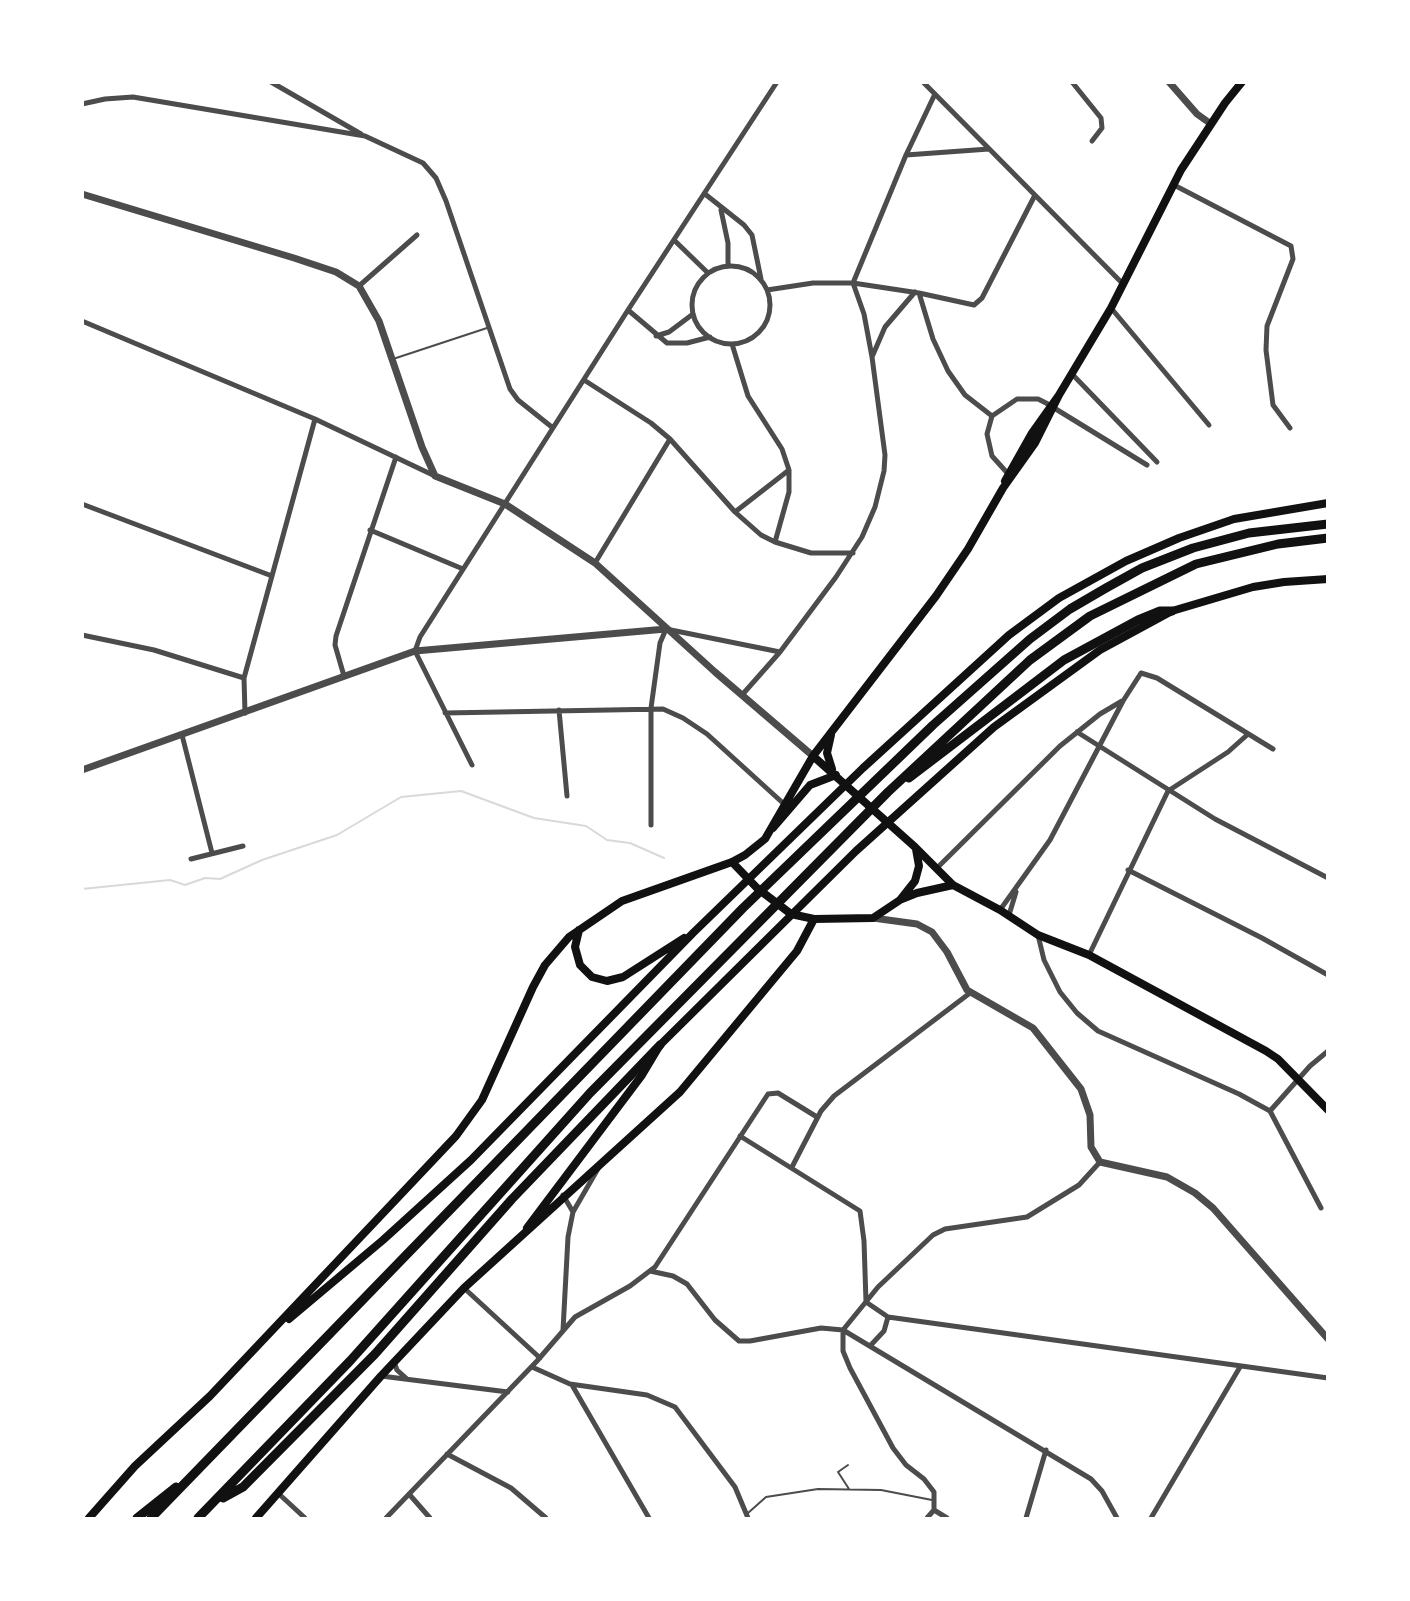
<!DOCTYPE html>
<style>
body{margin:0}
#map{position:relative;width:1410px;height:1601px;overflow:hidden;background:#fff;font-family:"Asap Condensed",sans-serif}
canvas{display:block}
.frame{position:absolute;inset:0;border:84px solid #fff;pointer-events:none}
</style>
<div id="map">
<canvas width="1410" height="1601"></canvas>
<div class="frame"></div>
</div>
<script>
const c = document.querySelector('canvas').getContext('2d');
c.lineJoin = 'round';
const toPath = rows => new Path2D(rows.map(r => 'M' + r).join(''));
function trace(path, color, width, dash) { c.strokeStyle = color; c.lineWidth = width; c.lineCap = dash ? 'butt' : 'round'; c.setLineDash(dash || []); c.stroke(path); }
trace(toPath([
 [82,889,170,880,185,885,205,878,220,879,262,860,337,835,401,797,461,791,534,818,586,826,607,840,630,843,664,858]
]), '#d9d9d9', 2);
trace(toPath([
 [393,359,487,328],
 [848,1465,838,1472,849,1489],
 [748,1513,766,1497,818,1489,881,1490,932,1500]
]), '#4c4c4c', 2);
trace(toPath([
 [271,82,361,134],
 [923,82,1123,284],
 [1072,82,1101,118,1102,128,1092,141],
 [82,104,105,99,133,97,365,136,423,163,436,178,446,201,510,389,518,400,553,428],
 [906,155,989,149],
 [1174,185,1291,246,1293,259,1267,326,1266,350,1273,405,1290,428],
 [705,194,744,225,752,235,761,279],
 [721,210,728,243,728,266],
 [674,240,708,273],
 '692 305a39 39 0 1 1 78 0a39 39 0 1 1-78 0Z',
 [853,283,906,155,934,96],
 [853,283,864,314,872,357],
 [359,286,417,235],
 [767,290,813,283,853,283,919,293,974,305,982,298,1034,197],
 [919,293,933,339,948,371,965,395,992,416],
 [1111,308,1209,425],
 [628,310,667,343,687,343,710,337],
 [82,321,315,419,435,476],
 [656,336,669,332,693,314],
 [732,344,748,396,782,449,789,470,789,492,775,542],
 [1072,374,1157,462],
 [584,380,651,423,670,439,735,512,761,535,775,542,811,553,853,553],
 [1010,476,992,456,987,434,992,416,1017,399,1038,399,1046,403,1147,465],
 [82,504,272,576],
 [735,512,789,470],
 [370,530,463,569],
 [595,563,670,439],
 [82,635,154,650,244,678],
 [344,676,335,645,336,636,396,457],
 [742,695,780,652,836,577,862,537,875,507,884,471,885,455,872,357,885,327,915,292],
 [559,710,567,796],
 [245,713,244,678,315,419],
 [445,713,663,709,683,718,707,734,784,804],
 [1077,732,1215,819,1328,878],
 [182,735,212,853],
 [472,765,415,651,420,637,628,310,777,82],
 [651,825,651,708,660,643,666,629,780,652],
 [191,859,243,846],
 [937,868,1060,746,1100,714,1122,701],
 [1128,870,1262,938,1328,975],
 [1000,910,1050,840,1123,701,1141,673,1157,678,1273,749],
 [1009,915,1016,892],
 [1038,935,1044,960,1060,992,1077,1013,1098,1031,1239,1094,1270,1111,1321,1208],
 [1089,955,1168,791,1228,752,1247,735],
 [1270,1111,1310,1066,1328,1051],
 [740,1136,860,1211,864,1241,866,1302],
 [792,1167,821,1111,834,1096,970,993],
 [563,1195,573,1212],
 [650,1271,673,1276,687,1284,715,1320,739,1341,750,1341,821,1328,843,1330,1091,1479,1102,1491,1117,1518],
 [464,1288,540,1358],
 [866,1302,888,1317,1328,1378],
 [563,1330,568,1237,573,1212,599,1167],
 [870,1346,884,1331,888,1317],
 [394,1362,397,1370,407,1379],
 [532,1367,570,1384,647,1395,675,1407,735,1487,748,1518],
 [381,1376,508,1392],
 [572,1385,649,1518],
 [447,1454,511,1488,546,1518],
 [279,1494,305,1518],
 [409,1494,430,1518],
 [934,1510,947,1518],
 [386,1518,537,1361,575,1317,630,1286,655,1267,768,1094,778,1093,817,1117],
 [927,1518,934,1510,934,1492,924,1479,906,1465,893,1448,850,1368,843,1351,843,1330,878,1287,933,1235,945,1229,1027,1217,1079,1185,1100,1162],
 [1026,1518,1046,1450],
 [1151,1518,1240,1367]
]), '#4c4c4c', 5);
trace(toPath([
 [1169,82,1197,114,1211,124],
 [82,194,294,258,336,272,359,286,379,321,422,447,435,476,505,504,595,563,715,672,813,756],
 [82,770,415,651,666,629],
 [873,918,917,924,932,932,947,952,967,990,1033,1028,1081,1089,1090,1115,1091,1147,1100,1162,1167,1177,1195,1193,1213,1208,1328,1339]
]), '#4c4c4c', 7);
trace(toPath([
 [1005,481,1032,433,1059,395,1111,308,1181,170,1225,103,1242,82],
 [831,735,827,753,832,769],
 [813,756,915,847,953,885,1000,910,1038,935,1089,955,1266,1051,1278,1059,1328,1110],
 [773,828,810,785,836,775],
 [732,862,757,888,791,914,814,919,873,918,900,900,915,881,919,866,916,849],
 [902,899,917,893,953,885],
 [579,930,575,947,580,965,592,977,607,981,623,977,684,938],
 [527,1228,642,1075,660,1045,856,851,994,727,1100,650,1172,611,1253,587,1284,582,1328,579],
 [289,1319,383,1240,471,1160,693,933,863,768,1009,635,1059,598,1126,561,1179,538,1234,519,1328,503],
 [89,1518,135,1466,210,1396,456,1136,482,1100,533,987,545,965,569,937,622,901,732,862,745,855,765,839,813,756,936,596,968,549,1003,488,1035,443,1059,395],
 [256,1518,381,1376,464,1288,680,1092,797,951,814,919]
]), '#111', 8);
trace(toPath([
 [137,1518,176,1487]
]), '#111', 9);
trace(toPath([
 [909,778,1064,660,1138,620,1160,611,1172,611],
 [223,1498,243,1487,375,1354,512,1199,660,1045],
 [151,1518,743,908,933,725,1030,639,1070,609,1106,588,1142,568,1193,548,1249,533,1328,524],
 [198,1518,350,1361,590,1093,888,792,1030,660,1090,616,1196,564,1278,544,1328,538]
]), '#111', 9);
</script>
